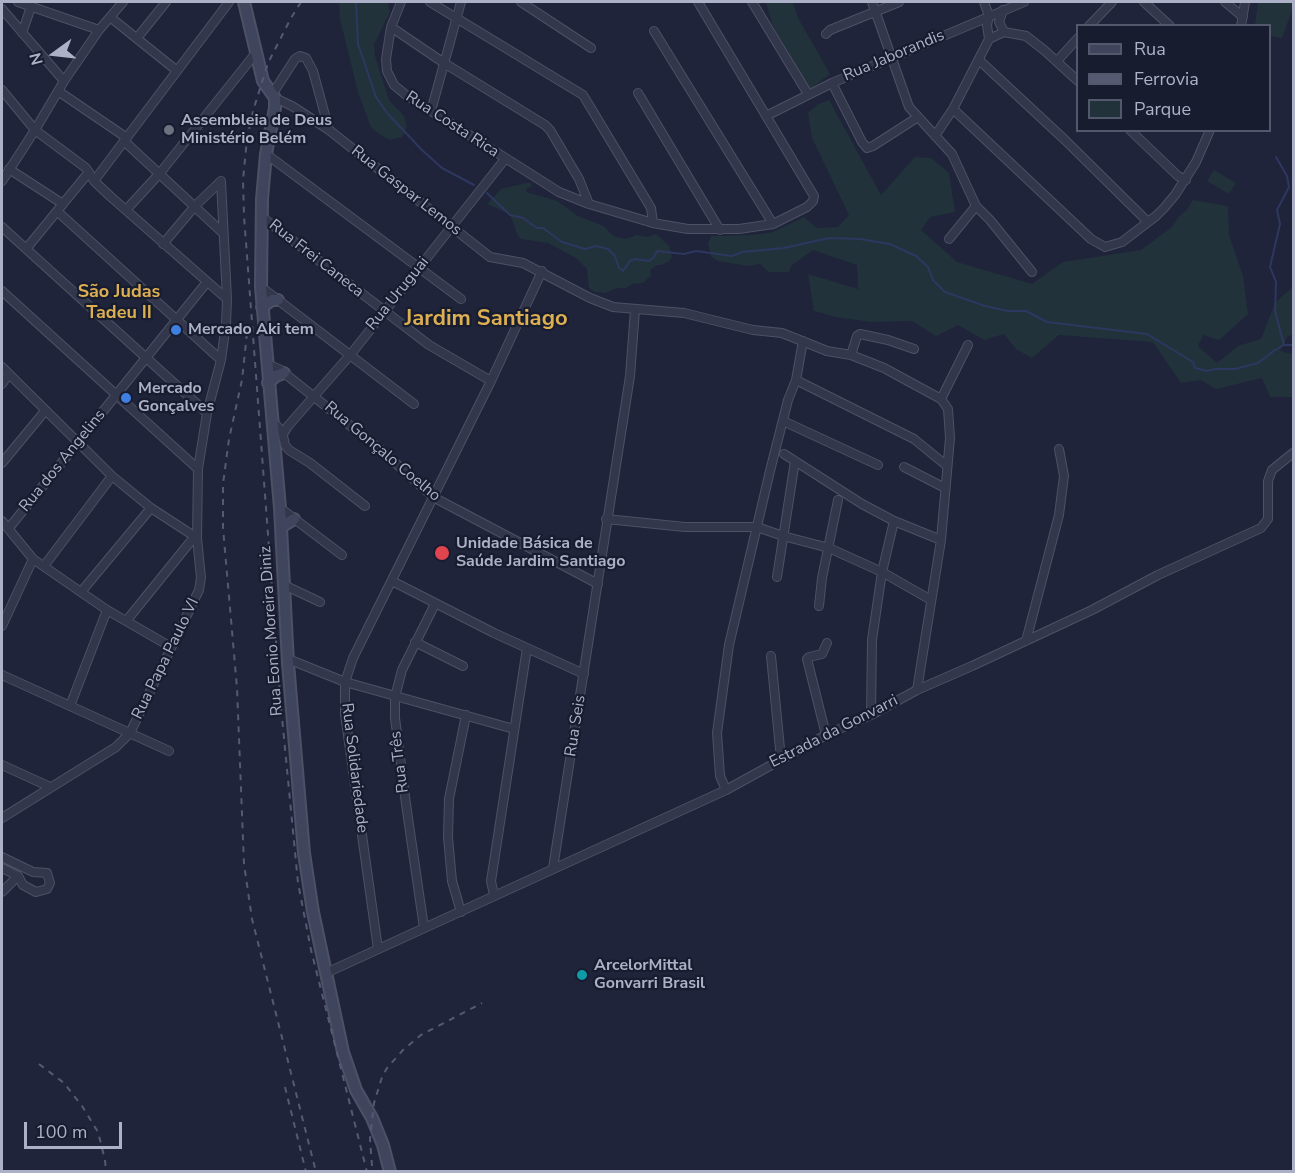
<!DOCTYPE html>
<meta charset="utf-8">
<style>
body{margin:0}
#map{position:relative;width:1295px;height:1173px;overflow:hidden;background:#1f243a;font-family:"Nunito Sans",sans-serif}
canvas{display:block}
.frame{position:absolute;inset:0;border:3px solid #adb1c7;pointer-events:none}
.legend{position:absolute;left:1076px;top:24px;width:195px;height:108px;box-sizing:border-box;background:#181c2f;border:2px solid #54586c;margin:0;padding:8px 10px;list-style:none;font-size:18px;color:#adb1c7}
.legend li{display:flex;align-items:center;gap:12px;height:30px}
.legend b{width:30px;border:2px solid #54586c}
.north{position:absolute;left:24px;top:24px;width:60px;height:60px;-webkit-text-stroke:4px #181c2f;paint-order:stroke;rotate:255deg;font-size:16px;font-weight:700;line-height:24px;text-align:center;color:#adb1c7}
.north::after{content:'';display:block;margin:auto;width:21px;height:27px;background:#adb1c7;clip-path:polygon(50% 0,100% 100%,50% 72%,0 100%)}
.scale{position:absolute;left:24px;top:1122px;width:98px;height:27px;box-sizing:border-box;border:3px solid #adb1c7;border-top:0;padding-left:8px;font-size:18px;line-height:21px;white-space:nowrap;color:#adb1c7;-webkit-text-stroke:4px #181c2f;paint-order:stroke}
</style>
<div id="map">
<canvas width="1295" height="1173"></canvas>
<div class="frame"></div>
<ul class="legend">
<li><b style="height:8px;background:#40455e"></b>Rua</li>
<li><b style="height:8px;background:#545a72"></b>Ferrovia</li>
<li><b style="height:16px;background:#21323b"></b>Parque</li>
</ul>
<div class="north">N</div>
<div class="scale">100 m</div>
</div>
<script>
const c = document.querySelector('canvas').getContext('2d');
c.lineJoin = 'round';
function paint(path, color) { c.fillStyle = color; c.fill(path, 'evenodd'); }
const toPath = rows => new Path2D(rows.map(r => 'M' + r).join(''));
function trace(path, color, width, dash) { c.strokeStyle = color; c.lineWidth = width; c.lineCap = dash ? 'butt' : 'round'; c.setLineDash(dash || []); c.stroke(path); }
function drawText(font, color, halo, rows, align = 'center') {
  c.font = font + ' "Nunito Sans",sans-serif'; c.lineWidth = 4.5; c.setLineDash([]); c.textBaseline = 'middle'; c.strokeStyle = halo; c.fillStyle = color; for (const [text, x, y, turn = 0] of rows) {
    c.save(); c.translate(x, y); c.rotate((+turn || 0) * Math.PI / 180); c.textAlign = isNaN(turn) ? turn : align; if (halo) c.strokeText(text, 0, 0); c.fillText(text, 0, 0); c.restore();
  }
}
paint(toPath([
 [339,2,388,2,390,12,374,44,375,56,389,100,404,116,407,127,402,137,390,140,379,134,371,127,358,92,340,19],
 [766,2,793,2,798,18,830,74,810,89,772,24],
 [1258,2,1293,2,1293,8,1282,38,1270,36,1270,26,1255,25],
 [829,100,881,195,915,157,931,158,949,173,955,212,930,217,921,230,957,262,1032,284,1063,262,1141,250,1172,227,1180,215,1186,211,1193,200,1228,206,1229,235,1243,276,1248,314,1219,340,1203,335,1198,346,1217,363,1238,346,1261,339,1275,303,1293,287,1293,334,1287,337,1280,351,1293,354,1293,397,1270,397,1262,378,1216,389,1201,380,1181,383,1153,342,1059,335,1032,358,1016,349,1004,334,984,340,958,325,936,336,912,321,871,322,836,317,814,311,808,274,858,289,857,265,813,250,791,266,789,272,769,272,760,264,748,266,718,261,711,257,708,244,711,236,753,235,773,232,804,217,817,228,838,227,849,215,812,138,808,113,818,104],
 [1214,170,1236,183,1229,194,1207,181],
 [526,183,530,183,532,186,526,189,526,192,557,201,578,216,603,226,615,237,626,239,637,235,647,237,656,234,669,246,672,257,669,261,661,265,657,265,650,270,651,275,643,283,632,284,626,288,617,288,605,293,595,292,589,288,587,269,576,258,548,243,521,239,518,236,510,214,487,204,501,189]
]), '#21323b');
trace(toPath([
 [356,2,358,44,376,97,387,113,422,150,442,168,474,185],
 [1276,157,1287,176,1289,187,1277,210,1280,224,1270,267,1276,282,1275,311,1284,345,1294,345],
 [487,193,510,215,523,218,537,228,543,228,562,242,585,249,596,246,608,249,615,256,619,268,623,271,630,261,635,259,649,261,654,257,657,251,684,254,696,251,732,256,742,252,784,248,829,238,860,239,890,244,916,256,928,267,933,280,945,292,985,306,1008,311,1026,311,1047,322,1147,334,1193,362,1195,368,1207,371,1215,369,1235,369,1258,363,1275,350,1284,345]
]), '#2e375f', 2);
const minor = toPath([
 [18,2,99,30],
 [401,2,391,27,386,59,387,71,394,85,406,95,559,192,589,204,653,223,688,229,739,229,773,224,807,207,813,201,814,196,698,2],
 [430,2,583,95,651,208,653,223],
 [521,2,591,48],
 [752,2,808,94],
 [872,2,909,107,952,154,976,206,990,220,1032,272],
 [984,2,989,16],
 [1144,2,1170,26],
 [1225,2,1243,17],
 [2,9,64,81],
 [1003,10,999,22,1004,32],
 [110,17,176,70],
 [1089,26,1112,2],
 [1241,26,1245,2],
 [391,27,444,63,545,125,550,130,579,179,589,204],
 [654,31,773,224],
 [22,33,31,7],
 [826,34,830,30,899,2],
 [137,38,166,2],
 [989,39,1004,32,1026,36,1044,50,1078,81],
 [979,60,1065,140,1148,222],
 [1057,61,1078,38],
 [832,83,862,142,867,148,873,146,918,117],
 [2,90,35,130,86,168,94,181,111,197,227,299],
 [58,91,127,138],
 [273,93,295,59,300,56,306,58,313,71,329,130],
 [638,93,720,230],
 [275,98,292,106,329,130,490,257,523,263,590,298,613,307,684,313,753,330,782,333,827,351,851,355,884,368,941,399],
 [953,109,1091,239,1105,247,1122,242,1156,216,1164,208,1175,195,1196,162,1210,130],
 [431,111,461,2],
 [766,116,832,83,1024,2],
 [1130,130,1178,176,1186,180],
 [935,136,953,109,986,45,989,39,987,25,989,16],
 [124,141,223,233],
 [266,154,461,299],
 [9,169,63,204],
 [2,181,35,130,64,81,99,30,123,2],
 [94,181,229,2],
 [126,210,160,173,255,54],
 [58,212,221,360],
 [262,217,429,345,491,381],
 [2,227,207,413],
 [949,239,976,206],
 [163,244,195,206,221,181],
 [26,249,89,172],
 [261,287,414,404],
 [2,291,198,469],
 [851,355,857,336,860,334,888,340,914,349],
 [267,364,279,369,381,450,433,497,598,584],
 [2,367,112,476,151,508,197,538],
 [796,380,914,439,947,466],
 [2,384,9,374],
 [272,421,282,431,285,445,289,450,310,463,365,506],
 [783,421,878,465],
 [283,434,288,426,351,354,505,159],
 [784,454,862,504,894,521,941,540],
 [2,463,45,411],
 [904,467,945,488],
 [280,508,342,555],
 [606,519,685,527,757,527,783,536,829,548,882,572,931,600],
 [2,521,33,559,107,610,171,647],
 [9,528,207,282],
 [44,566,112,476],
 [777,577,795,461],
 [392,581,494,633,584,674],
 [284,585,320,602],
 [81,592,151,508],
 [819,606,822,578,838,500],
 [127,620,195,536],
 [2,626,33,559],
 [1026,641,1059,515,1064,476,1059,449],
 [415,642,463,666],
 [771,656,781,759],
 [288,659,345,682,514,729],
 [2,675,169,751],
 [917,690,941,540,950,438,948,409,941,399,968,345],
 [70,706,107,610],
 [871,715,872,640,882,572,894,521],
 [826,735,807,659,809,657,822,654,827,643],
 [2,765,50,787],
 [726,790,720,776,717,733,729,645,770,471,788,400,796,380,803,341],
 [2,818,116,747,130,733,199,590,201,578,197,538,198,469,207,413,221,360,226,324,227,299,221,181],
 [2,857,33,872,47,873,50,883,47,889,36,892,23,885,18,876,2,868],
 [553,868,630,376,635,310],
 [2,892,18,876],
 [494,895,491,881,527,648],
 [461,912,452,881,448,837,449,799,466,715],
 [424,928,406,804,395,718,395,697,402,670,435,604],
 [378,949,345,714,345,682,353,658,491,381,542,271],
 [326,973,726,790,826,735,871,715,917,690,972,666,1092,610,1158,575,1261,528,1268,519,1268,481,1272,470,1293,453]
]);
const secondary = toPath([
 [244,2,263,81,275,98,275,108,266,154,262,199,261,287,280,508,288,663,304,853,313,912,343,1052,356,1090,372,1118,383,1145,390,1172],
 [262,307,272,300,278,300],
 [268,383,276,376,284,373],
 [281,527,294,519]
]);
trace(minor, '#4d5165', 10);
trace(secondary, '#4d5165', 14);
trace(minor, '#33374b', 8);
trace(secondary, '#40455e', 10);
trace(toPath([
 [301,2,291,18,268,63,253,111,247,139,243,180,244,216,281,707,298,883,311,950,367,1172],
 [247,333,242,380,229,439,223,484,223,528,237,688,244,864,252,919,316,1172],
 [39,1064,64,1083,82,1106,98,1132,105,1160,106,1172],
 [285,1087,306,1172],
 [372,1166,370,1139,374,1103,382,1077,387,1068,403,1050,421,1035,482,1003]
]), '#545a72', 2, [6, 6]);
for (const [x, y, r, color] of [
 [169,130,6,"#6b7280"],
 [176,330,6,"#3f7fe0"],
 [126,398,6,"#3f7fe0"],
 [442,553,8,"#e0444e"],
 [582,975,6,"#0f9aa8"]
]) { const dot = new Path2D(); dot.arc(x, y, r, 0, 2 * Math.PI); c.fillStyle = color; c.fill(dot); trace(dot, '#181c2f', 2); }
drawText('16px', '#adb1c7', '#181c2f', [
 ["Rua Jaborandis",894,56,-23],
 ["Rua Costa Rica",452,125,33],
 ["Rua Gaspar Lemos",406,191,38],
 ["Rua Frei Caneca",316,259,38],
 ["Rua Uruguai",398,294,-51],
 ["Rua Gonçalo Coelho",382,452,40],
 ["Rua dos Angelins",63,461,-51],
 ["Rua Eonio Moreira Diniz",272,631,-94],
 ["Rua Papa Paulo VI",166,659,-64],
 ["Rua Seis",576,726,-81],
 ["Estrada da Gonvarri",834,732,-27],
 ["Rua Três",400,762,-97],
 ["Rua Solidariedade",354,768,83]
]);
drawText('bold 16px', '#adb1c7', '#181c2f', [
 ["Assembleia de Deus",181,121],
 ["Ministério Belém",181,139],
 ["Mercado Aki tem",188,330],
 ["Mercado",138,389],
 ["Gonçalves",138,407],
 ["Unidade Básica de",456,544],
 ["Saúde Jardim Santiago",456,562],
 ["ArcelorMittal",594,966],
 ["Gonvarri Brasil",594,984]
], 'left');
drawText('bold 18px', '#ddaf53', '#181c2f', [
 ["São Judas",119,293],
 ["Tadeu II",119,314]
]);
drawText('bold 22px', '#ddaf53', '#181c2f', [
 ["Jardim Santiago",486,320]
]);
</script>
